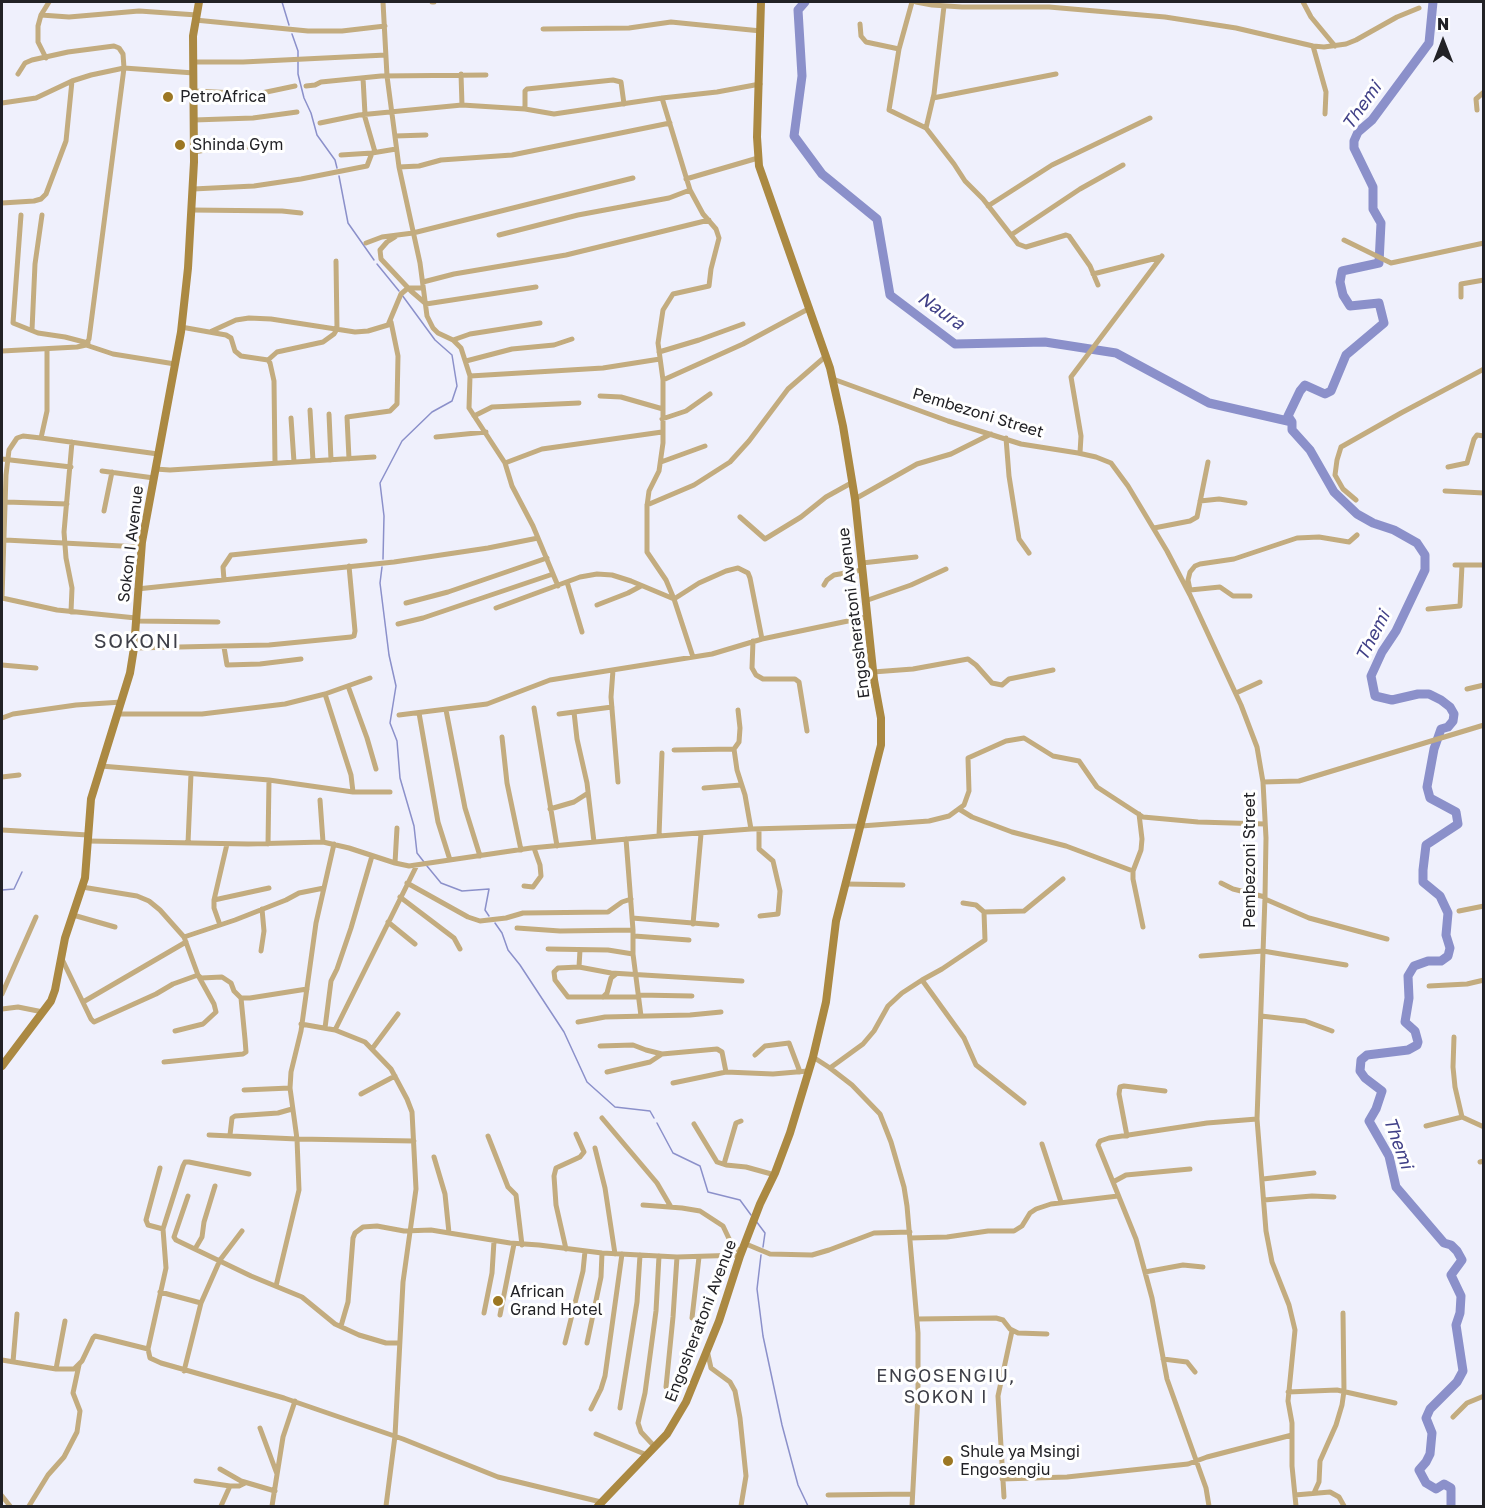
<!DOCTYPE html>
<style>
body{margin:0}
#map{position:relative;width:1485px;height:1508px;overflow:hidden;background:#eff0fc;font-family:"Golos Text",sans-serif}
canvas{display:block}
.frame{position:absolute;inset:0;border:3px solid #222226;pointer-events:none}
.north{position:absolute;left:1413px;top:12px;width:60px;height:60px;-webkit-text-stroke:4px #fff;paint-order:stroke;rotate:0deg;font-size:16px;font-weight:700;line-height:24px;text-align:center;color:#222226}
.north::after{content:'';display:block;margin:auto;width:21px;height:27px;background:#222226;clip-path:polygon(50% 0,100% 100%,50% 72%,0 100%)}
</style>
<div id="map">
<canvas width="1485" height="1508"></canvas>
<div class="frame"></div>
<div class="north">N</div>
</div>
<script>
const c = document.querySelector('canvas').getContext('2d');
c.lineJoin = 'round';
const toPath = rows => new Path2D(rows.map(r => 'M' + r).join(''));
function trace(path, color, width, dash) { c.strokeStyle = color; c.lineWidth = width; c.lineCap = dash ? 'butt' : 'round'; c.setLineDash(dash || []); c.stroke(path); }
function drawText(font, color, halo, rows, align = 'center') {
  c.font = font + ' "Golos Text",sans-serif'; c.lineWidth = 6; c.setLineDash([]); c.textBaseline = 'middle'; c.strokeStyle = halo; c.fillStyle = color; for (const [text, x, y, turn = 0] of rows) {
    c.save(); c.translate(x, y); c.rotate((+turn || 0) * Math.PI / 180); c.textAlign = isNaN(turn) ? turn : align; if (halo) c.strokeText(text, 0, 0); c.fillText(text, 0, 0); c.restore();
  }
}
trace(toPath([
 [282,2,289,25],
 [292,34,298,51,298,74,304,98,311,113,317,135,335,160,337,168],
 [339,176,348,223,374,260],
 [377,264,399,291],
 [383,559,384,516,380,483,402,441,432,412,452,401,457,386,452,355,435,340,402,295],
 [382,567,380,583,389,655,396,686,390,723,397,741,400,778,414,826,417,853,424,862],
 [427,866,441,883,462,891,489,889,485,910,489,916],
 [2,890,14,889,22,872],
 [495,923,502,933,508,950,520,965,564,1032,587,1082,615,1107,650,1111,654,1118],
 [657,1123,673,1153,700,1166,708,1192,740,1200,751,1215],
 [756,1221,765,1233,763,1247],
 [761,1255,757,1289,763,1336,782,1425,798,1485,808,1506]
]), '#8b90ca', 1.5);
trace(toPath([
 [805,2,798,10,802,76,794,136,822,174,877,219,890,295,955,344,1045,342,1116,353,1209,403,1292,422],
 [1433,2,1429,43,1372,120,1358,132,1354,141,1354,148,1373,187,1373,209,1381,223,1379,263,1342,271,1340,282,1343,295,1350,306,1379,303,1384,323,1346,355,1331,391,1325,394,1305,385,1300,391,1288,416,1292,422,1292,430,1310,450,1334,492,1357,514,1373,523,1394,530,1417,543,1425,555,1425,570,1396,631,1382,652,1371,676,1375,696,1392,700,1418,694,1429,694,1441,700,1450,707,1454,714,1453,721,1448,727,1441,729,1434,749,1427,787,1430,798,1456,812,1458,824,1426,845,1423,870,1423,882,1440,896,1448,913,1446,935,1450,948,1448,956,1441,961,1428,961,1414,966,1408,976,1409,998,1405,1022,1415,1031,1418,1042,1417,1045,1408,1050,1367,1055,1361,1060,1360,1071,1365,1078,1382,1091,1376,1109,1369,1121,1389,1156,1396,1187,1444,1243,1451,1245,1457,1251,1462,1260,1451,1275,1461,1296,1460,1313,1456,1325,1463,1371,1457,1382,1430,1409,1426,1418,1432,1433,1430,1454,1426,1462,1419,1470,1426,1483,1436,1489,1444,1484,1451,1488,1451,1506]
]), '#8b90ca', 9);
trace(toPath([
 [383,2,387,76,399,167,420,263,427,316,433,328,438,333,453,340,461,348,470,376,469,408,505,463,512,486,533,526,558,586],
 [432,2,434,2],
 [912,2,899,49,889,110,926,128,954,164,965,181,983,199,1018,244,1026,247,1066,235,1069,236,1090,266,1098,285],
 [916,2,932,5,962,7,1049,7,1165,17,1236,28,1313,46,1324,47,1346,44,1356,40,1397,17,1419,8],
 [1303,2,1311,17,1335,46],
 [41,15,69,17,139,11,197,15],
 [195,20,308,31,342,31,385,26],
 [860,24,861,36,866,42,899,49],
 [543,29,629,28,671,22,761,31],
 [1313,46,1326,92,1325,114],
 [46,58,38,42,38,26,41,15,49,2],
 [193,62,243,62,386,55],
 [461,74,462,105],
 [363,78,365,114],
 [306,86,315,85,321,82,381,76,486,75],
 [194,91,257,94,295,86],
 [662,98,690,190,703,214,716,229,719,238,711,269,709,286,673,294,663,310,658,343,663,380,663,443,659,471,649,491,647,506,647,552,666,580,674,599,693,657],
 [933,98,1056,74],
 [2,103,36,98,72,81,91,75,124,68,194,73],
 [525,109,525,91,527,89,613,80,621,82,624,104],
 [1477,110,1476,99,1484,92],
 [364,114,375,152],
 [194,120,253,118,297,112],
 [320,123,359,115,462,105,525,109,554,114,662,98,717,92,760,84],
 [926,128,934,94,944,6],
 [395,136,426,135],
 [195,152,215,148,270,146],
 [341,155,372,153],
 [399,167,419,166,441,160,512,155,670,123],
 [686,179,758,158],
 [193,189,254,186,301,179,367,166,372,153,396,149],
 [2,203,34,201,41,199,46,194,66,141,72,81],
 [988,206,1052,165,1150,118],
 [191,210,282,211,301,213],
 [21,215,13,323,38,333,65,337,88,343],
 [499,235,578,215,669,198,690,190],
 [1011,235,1080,189,1123,165],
 [395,237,387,242,380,250,381,259,411,291,425,303],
 [1344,240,1391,263,1484,243],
 [366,243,382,237,413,233,633,178],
 [1093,274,1161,257],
 [423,282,454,274,566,255,709,220],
 [1461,297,1461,284,1484,280],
 [426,304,536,287],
 [181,327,226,335,231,338,235,351,241,356,268,360,270,363,274,381,275,463],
 [32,330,35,264,42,215],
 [212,331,236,320,249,318,271,319,355,332,368,331,388,325,401,294,408,288,423,288],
 [453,340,470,334,540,323],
 [86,345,113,354,175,364],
 [2,351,77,347,86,345,89,339,124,68,123,54,119,48,114,46,68,52,32,60,25,63,18,74],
 [659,352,699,340,743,324],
 [268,360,277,352,323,342,334,334,337,329,336,261],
 [466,361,512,349,554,345,572,339],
 [470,376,603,368,660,359],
 [833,379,948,421,1021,444,1078,453,1096,457,1111,463,1128,486,1167,551,1190,595,1241,705,1257,747,1263,782,1266,838,1265,897,1257,1119,1266,1231,1272,1262,1289,1305,1295,1330,1288,1401,1292,1423,1292,1466,1296,1506],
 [663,380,743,344,810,308],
 [600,396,621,397,663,409],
 [310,410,313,461],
 [329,414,331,460],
 [474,416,492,407,579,403],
 [291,418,294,462],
 [662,419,686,411,710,394],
 [436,437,486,432],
 [41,438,47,411,47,349],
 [1006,438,1009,476,1019,539,1029,553],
 [1080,453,1081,436,1071,377,1162,256],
 [2,459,71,467],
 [349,459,347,417,390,411,397,404,398,356,391,322],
 [661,462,705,446],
 [505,463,542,449,662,432],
 [1448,467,1467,463,1474,439,1477,435,1484,436],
 [155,469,170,470,374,457],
 [102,471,154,478],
 [1445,491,1484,493],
 [855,499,917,464,951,454,991,434],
 [1356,500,1343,489,1335,475,1337,460,1341,447,1401,413,1484,369],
 [1200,501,1219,499,1245,503],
 [6,502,67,504],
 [647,505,694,485,730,462,749,441,788,389,826,356],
 [104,511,112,472],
 [740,517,765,539,801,517,826,497,853,482],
 [1154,528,1190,521,1197,517,1208,462],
 [5,540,141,547],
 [862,563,916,557],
 [1455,565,1484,565],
 [224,580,223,567,231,555,365,541],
 [567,582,582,632],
 [824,585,827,580,834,575,862,570],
 [137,589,394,562,488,548,538,538],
 [1190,590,1188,580,1190,572,1195,566,1200,564,1234,559,1297,538,1319,537,1349,542,1357,535],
 [1190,590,1220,587,1233,596,1250,596],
 [2,598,6,475,9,450,17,438,23,436,41,438,158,454],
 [2,598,57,610,136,618],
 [865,601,911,585,946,569],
 [406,603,448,592,547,558],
 [597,605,628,593,641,586],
 [496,608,580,577,597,574,612,575,631,581,674,599,699,583,726,571,738,568,748,573,750,578,762,639],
 [1428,609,1460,606,1462,565],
 [71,612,72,588,66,558,64,532,72,442],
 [136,621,218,622],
 [398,624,423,618,553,574],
 [753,641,752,668,756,675,763,679,795,679,799,682,807,731],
 [224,647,227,665,260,664,301,659],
 [134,648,269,645,351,637,354,636,355,631,349,566],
 [2,665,36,668],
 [613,670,611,697,618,782],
 [873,672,913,669,968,659,976,665,992,683,1002,685,1009,679,1053,670],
 [348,686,367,738,376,769],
 [1467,689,1484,685],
 [1236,693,1260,682],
 [325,694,351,775,353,792],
 [534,708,557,846],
 [446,710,465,808,480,856],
 [574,712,577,739,587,783,594,842],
 [419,713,438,822,450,860],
 [117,714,202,714,285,704,325,694,370,678],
 [559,714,612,707],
 [399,715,487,704,550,680,712,654,762,639,867,617],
 [2,718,13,714,76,705,122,702],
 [502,737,507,783,521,850],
 [734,749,737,770,745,795,751,829],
 [674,750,734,749,739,742,740,728,738,710],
 [101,766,269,780,353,792,390,792],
 [2,777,19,775],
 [1263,782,1299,781,1484,725],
 [704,788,741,785],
 [320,800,323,842],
 [550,809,574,802,588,793],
 [959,809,972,817,1012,832,1066,846,1133,871],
 [1139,814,1142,839,1141,850,1133,871,1133,879,1143,927],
 [759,829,759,849,773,861,780,891,778,914,760,916],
 [2,830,88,835],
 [659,836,662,753],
 [626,839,633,930,633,954,641,1016],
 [88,841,248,844,323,842,349,848,395,863,409,866,531,848,659,836,751,829,861,826,929,821,949,816,964,805,969,791,968,758,1006,741,1024,738,1053,756,1079,761,1097,787,1143,817,1198,822,1265,824],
 [188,843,191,774],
 [268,844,269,780],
 [395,863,397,828],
 [407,883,468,917,480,921,506,918,523,913,608,912,622,902,631,899],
 [1221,883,1233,889,1265,897],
 [846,884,903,885],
 [524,886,533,887,541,876,540,865,534,848],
 [82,887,137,896,149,901,160,910,184,937,198,975,201,978,222,977,231,983,234,991,241,998,250,998,307,989],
 [400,897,454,938,460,949],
 [1265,899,1309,918,1387,939],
 [214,900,269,888],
 [963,903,976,905,984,912,1024,911,1063,879],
 [1459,911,1484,906],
 [73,915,115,927],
 [632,918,717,925],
 [388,922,415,944],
 [693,924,701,834],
 [220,925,214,908,214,900,227,844],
 [517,928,560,931,633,930],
 [634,936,689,940],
 [184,937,235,920,286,900,299,893,324,888],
 [548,949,608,950,633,954],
 [261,951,264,931,262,909],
 [1201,956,1263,951,1346,965],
 [61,957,91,1019,94,1022,156,994,173,984,198,975],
 [579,967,580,950],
 [922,980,964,1038,976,1065,1024,1103],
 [1429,986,1467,984,1484,980],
 [2,994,36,917],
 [638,995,692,996],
 [603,997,607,993,611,978,616,974],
 [638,997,568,997,555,980,554,972,558,968,579,967,611,973,742,981],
 [83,1002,186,942],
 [2,1009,18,1007,43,1012],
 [1261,1016,1305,1021,1332,1031],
 [578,1022,605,1017,690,1015,721,1012],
 [301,1024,335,1030,365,1042,391,1069,407,1099,412,1112,416,1189,403,1282,395,1436,386,1506],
 [325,1028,331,981,337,969,351,928,372,856],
 [335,1030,417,865],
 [175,1031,203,1024,216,1012,214,1004,199,977],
 [1454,1037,1453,1067,1455,1087,1462,1117],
 [600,1046,633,1045,646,1050,662,1054],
 [372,1049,398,1014],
 [755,1055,765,1046,789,1043,800,1072],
 [813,1057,830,1068,852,1085,880,1114,891,1142,904,1187,907,1206,918,1333,918,1395,912,1506],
 [164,1062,243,1054,246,1052,245,1039,241,998],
 [830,1068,863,1044,874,1031,888,1006,902,993,922,980,942,969,985,940,984,912],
 [607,1072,650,1062,662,1054,717,1049,722,1052,726,1072],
 [673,1083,726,1072,773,1074,808,1071],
 [244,1090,290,1088],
 [361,1094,395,1076],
 [602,1118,657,1183,671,1207],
 [694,1124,717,1162,726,1165,746,1167,775,1175],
 [1426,1126,1462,1117,1484,1127],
 [209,1135,297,1139],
 [230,1135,232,1118,235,1116,278,1113,292,1109],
 [488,1136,508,1187,516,1195,522,1245],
 [1127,1136,1119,1094,1120,1087,1124,1086,1165,1091],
 [297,1139,414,1141],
 [1042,1144,1061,1202],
 [595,1148,605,1188,615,1254],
 [434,1157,445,1194,449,1233],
 [1480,1162,1484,1161],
 [724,1164,736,1123,741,1121],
 [160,1168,146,1220,148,1225,163,1229],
 [1263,1179,1314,1173],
 [1113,1182,1126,1175,1190,1169],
 [188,1196,174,1237,176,1240,251,1276,302,1297,335,1324,359,1335,386,1343,399,1343],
 [1264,1200,1312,1196,1334,1197],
 [643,1205,682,1208,700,1211,723,1226,732,1245,742,1253],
 [910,1238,947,1237,988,1231,1014,1231,1022,1226,1030,1213,1036,1209,1051,1204,1118,1196],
 [746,1244,770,1254,812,1255,829,1250,874,1233,910,1232],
 [195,1249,202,1237,204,1222,215,1186],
 [566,1249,556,1205,554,1176,556,1168,580,1157,584,1152,576,1134],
 [1145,1272,1183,1265,1203,1267],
 [276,1286,299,1190,297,1139,290,1088,291,1072,301,1031,316,923,334,844],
 [160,1292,201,1303],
 [484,1313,492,1273,494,1241],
 [500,1315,514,1244],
 [692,1318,699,1257],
 [917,1319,996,1318,1003,1320,1010,1329,1018,1333,1047,1334],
 [341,1326,348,1302,353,1238,355,1233,363,1227,377,1226,404,1231,431,1230,510,1243,539,1245,602,1253,677,1257,741,1255],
 [565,1343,583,1271,585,1251],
 [587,1343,601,1277,602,1253],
 [148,1349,166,1268,163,1229,183,1166,185,1162,189,1162,249,1174],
 [707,1350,711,1368,730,1382,735,1391,740,1418,746,1476,741,1506],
 [1163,1359,1187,1362,1195,1372],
 [2,1360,56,1369,74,1369,82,1361,93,1338,95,1336,104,1338,148,1349,150,1358,161,1363,284,1398,403,1439,498,1477,601,1502],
 [13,1362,17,1314],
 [56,1369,65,1321],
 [184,1371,201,1303,220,1260,242,1231],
 [666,1387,673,1317,677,1257],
 [1288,1392,1337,1390,1395,1403],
 [620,1408,637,1302,640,1255],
 [591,1409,601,1389,605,1376,622,1254],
 [1453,1417,1467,1403,1484,1396],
 [260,1428,277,1474],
 [596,1434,647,1455],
 [655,1447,641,1432,638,1423,645,1393,656,1311,659,1256],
 [220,1469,241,1481,275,1491],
 [1002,1479,1067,1477,1188,1464,1207,1457,1292,1435],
 [196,1481,230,1486,239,1486,245,1483],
 [1314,1493,1319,1482,1320,1461,1336,1425,1342,1405,1344,1391,1343,1313],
 [828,1495,912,1494],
 [1295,1495,1330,1492,1339,1497,1344,1506],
 [2,1496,10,1506],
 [1004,1497,998,1396,1012,1331],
 [29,1506,48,1475,64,1457,77,1432,80,1411,73,1393,79,1365],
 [221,1506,230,1486],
 [272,1506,283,1437,295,1401],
 [1209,1506,1206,1488,1167,1379,1152,1298,1136,1239,1098,1145,1100,1141,1109,1138,1207,1123,1257,1119]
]), '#c3ac7f', 5);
trace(toPath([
 [2,1066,51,1001,55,990,65,938,85,878,91,799,130,673,134,648,142,542,181,332,188,268,194,162,193,36,199,2],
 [598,1506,667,1434,686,1402,719,1321,740,1256,760,1204,775,1173,790,1133,813,1057,826,1002,836,921,881,745,881,718,874,680,855,499,843,426,830,368,759,166,757,137,761,2]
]), '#ab8942', 8);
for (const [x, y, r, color] of [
 [168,97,6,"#9c7723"],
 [180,145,6,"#9c7723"],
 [498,1301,6,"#9c7723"],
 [948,1461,6,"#9c7723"]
]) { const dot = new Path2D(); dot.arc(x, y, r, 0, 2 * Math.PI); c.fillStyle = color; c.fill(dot); trace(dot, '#fff', 2); }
drawText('16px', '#222226', '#fff', [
 ["PetroAfrica",180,97],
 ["Shinda Gym",192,145],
 ["African",510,1292],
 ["Grand Hotel",510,1310],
 ["Shule ya Msingi",960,1452],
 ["Engosengiu",960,1470]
], 'left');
drawText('16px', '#222226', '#fff', [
 ["Pembezoni Street",978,413,17],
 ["Sokon I Avenue",131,544,-83],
 ["Engosheratoni Avenue",854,613,-97],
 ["Pembezoni Street",1250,860,-90],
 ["Engosheratoni Avenue",701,1321,-69]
]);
drawText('italic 18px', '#404087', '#fff', [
 ["Themi",1362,106,-55],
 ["Naura",941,311,35],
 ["Themi",1373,636,-63],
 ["Themi",1398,1143,70]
]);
c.letterSpacing = '1.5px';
drawText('18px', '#3e3f48', '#fff', [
 ["ENGOSENGIU,",946,1376],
 ["SOKON I",946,1397]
]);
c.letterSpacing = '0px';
c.letterSpacing = '1.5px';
drawText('20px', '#3e3f48', '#fff', [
 ["SOKONI",137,642]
]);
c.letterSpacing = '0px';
</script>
